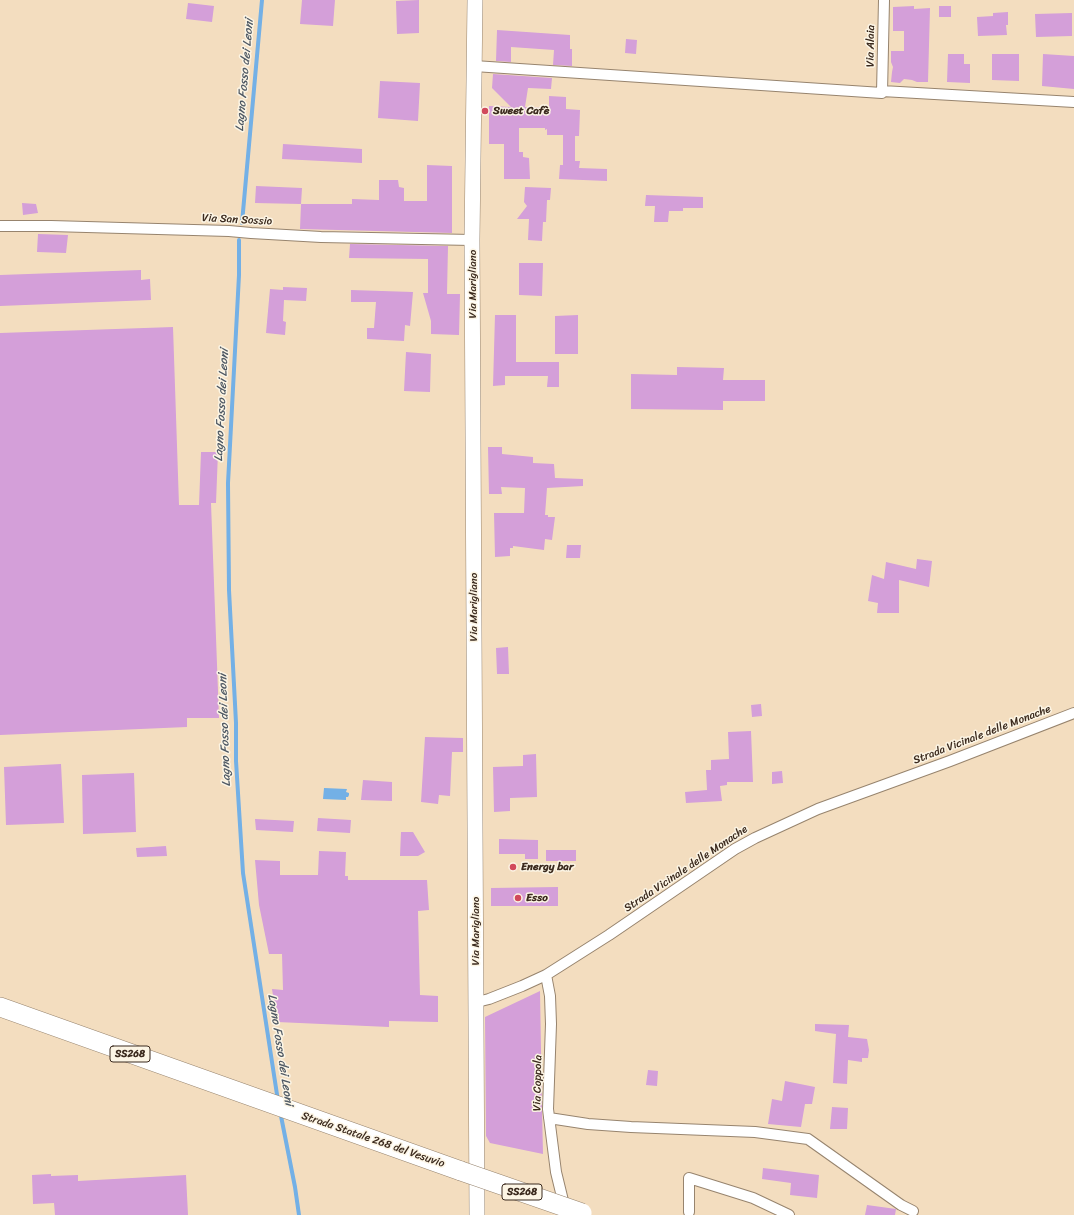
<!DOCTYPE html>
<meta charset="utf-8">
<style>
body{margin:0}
canvas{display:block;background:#f3ddbf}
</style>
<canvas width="1074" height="1215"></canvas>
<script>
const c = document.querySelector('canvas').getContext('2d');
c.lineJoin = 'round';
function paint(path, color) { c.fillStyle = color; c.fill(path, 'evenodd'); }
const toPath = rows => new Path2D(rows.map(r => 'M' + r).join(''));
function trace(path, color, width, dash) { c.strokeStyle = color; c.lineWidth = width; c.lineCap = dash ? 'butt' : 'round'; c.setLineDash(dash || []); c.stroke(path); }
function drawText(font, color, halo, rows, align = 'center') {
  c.font = font + ' Sriracha,sans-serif'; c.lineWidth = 3; c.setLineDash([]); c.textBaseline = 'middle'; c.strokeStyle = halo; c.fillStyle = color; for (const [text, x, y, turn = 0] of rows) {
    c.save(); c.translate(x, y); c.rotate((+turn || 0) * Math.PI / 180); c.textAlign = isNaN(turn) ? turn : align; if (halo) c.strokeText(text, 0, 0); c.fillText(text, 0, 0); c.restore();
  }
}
paint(toPath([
 [324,788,347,789,346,792,349,793,349,795,348,797,346,797,346,800,323,799]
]), '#73b0e6');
trace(toPath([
 [242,223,262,0],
 [239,240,239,275,228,483,229,590,236,723,236,761,243,873,278,1101],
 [280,1111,295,1187,299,1215]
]), '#73b0e6', 4);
paint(toPath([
 [302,0,335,0,333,26,300,24],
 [419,0,419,33,397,34,396,1],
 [188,3,214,6,212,22,186,19],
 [914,6,914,9,930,8,928,82,917,82,912,80,904,79,900,83,891,82,892,72,893,67,891,62,891,51,904,51,904,31,893,31,893,7],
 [939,6,951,6,951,17,939,17],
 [1008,12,1008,25,1006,25,1007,35,978,36,977,17,993,16,993,13],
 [1072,13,1072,36,1036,37,1035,14],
 [497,30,570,35,570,49,572,49,572,66,553,65,554,50,511,47,511,62,496,61],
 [626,39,637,40,636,54,625,53],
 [948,54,964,54,964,64,970,64,970,83,947,82],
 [992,54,1019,54,1019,81,992,80],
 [1043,54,1074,56,1074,89,1042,86],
 [493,74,552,78,551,89,528,88,525,107,549,108,549,96,566,97,566,109,580,110,579,136,575,136,575,161,580,161,579,168,607,169,607,181,559,179,560,165,563,165,563,135,547,135,547,129,545,130,545,128,519,128,519,152,523,152,523,157,529,158,530,179,504,179,504,144,489,144,489,106,511,107,492,88],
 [380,81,420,83,418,121,378,118],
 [283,144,362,149,362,163,282,159],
 [427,165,452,166,452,233,300,229,301,204,352,204,352,199,379,200,379,180,398,180,399,187,404,188,404,201,427,201],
 [256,186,302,188,301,204,255,203],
 [525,187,551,188,550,200,547,200,546,222,543,222,542,241,528,240,529,219,517,219,527,206,524,202],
 [646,195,703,197,703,208,683,208,683,211,669,211,668,222,654,222,655,206,645,206],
 [22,203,36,204,38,213,23,215],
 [38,234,68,235,66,253,37,252],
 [350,244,448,246,447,294,460,294,459,335,431,334,431,321,423,293,428,293,428,259,349,258],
 [519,263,543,263,542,296,519,295],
 [141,270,141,280,150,279,151,300,0,306,0,275],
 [283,287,307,288,306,301,284,300,283,321,286,322,285,335,266,333,270,289,283,290],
 [351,290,413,292,410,326,405,325,404,341,367,339,367,328,374,328,376,302,351,302],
 [495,315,516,315,516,362,559,362,559,387,547,387,548,376,505,376,505,385,493,386],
 [578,315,578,354,555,354,555,316],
 [173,327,179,505,199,505,201,452,218,452,216,503,211,503,219,718,187,718,187,727,0,735,0,333],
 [406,352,431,354,430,392,404,391],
 [677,367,724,368,723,380,765,380,765,401,723,401,723,410,631,409,631,374,677,375],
 [488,447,502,447,502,454,533,457,533,463,554,464,555,478,583,479,583,486,547,488,545,515,548,515,548,517,555,517,552,540,545,539,544,550,513,546,513,548,510,548,510,556,495,557,494,513,524,513,525,488,501,487,502,494,489,494],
 [567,545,581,545,580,558,566,558],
 [917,559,932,561,929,587,899,580,899,613,877,613,878,603,868,601,872,575,884,579,886,562,916,569],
 [508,647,509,674,497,674,496,648],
 [761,704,762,716,752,717,751,705],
 [751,731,753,782,727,782,727,785,720,786,722,801,686,803,685,792,707,790,706,770,711,770,711,760,729,759,728,732],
 [425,737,463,738,463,752,452,752,450,796,439,795,438,804,421,802],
 [536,754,537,797,510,798,510,811,494,812,493,767,523,766,523,755],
 [61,764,64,823,6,825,4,767],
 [782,771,783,783,772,784,772,772],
 [134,773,136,832,83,834,82,775],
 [363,780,392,782,392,801,361,800],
 [318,818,351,820,350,833,317,831],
 [255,819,294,821,293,832,256,830],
 [401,832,413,832,425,852,418,856,400,856],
 [499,839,538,840,538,859,525,859,525,854,499,854],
 [166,846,167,856,137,857,136,848],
 [546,850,576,850,576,861,546,861],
 [319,851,346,852,345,876,348,876,348,880,427,880,429,910,418,911,420,995,438,996,438,1022,389,1021,389,1027,277,1022,272,989,283,990,282,954,269,954,259,905,255,860,280,861,280,875,318,875],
 [558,887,558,906,491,906,491,888],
 [540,991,542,1109,543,1154,490,1143,486,1136,485,1017],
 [815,1024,849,1025,848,1037,867,1039,869,1050,868,1058,862,1058,862,1062,848,1060,847,1084,833,1083,836,1034,815,1031],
 [648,1070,658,1071,657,1086,646,1085],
 [785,1081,815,1087,812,1104,805,1104,801,1127,768,1124,772,1099,782,1101],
 [832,1107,848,1108,847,1129,830,1129],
 [763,1168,819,1175,817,1198,790,1195,791,1183,762,1179],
 [51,1174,51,1176,78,1175,78,1181,186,1175,188,1215,55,1215,54,1203,33,1204,32,1175],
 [867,1205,896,1209,895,1215,865,1215]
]), '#d49fd9');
const street = toPath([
 [474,66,882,93,884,0],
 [882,91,1074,102],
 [0,226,51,226,229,231,251,233,321,237,472,240],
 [546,975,550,996,551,1024,548,1109,556,1172,565,1209],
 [477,1002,489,999,522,986,546,975,609,935,735,849,755,838,818,809,950,761,1074,713],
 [549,1118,588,1124,631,1127,755,1132,808,1139,901,1205,913,1211],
 [689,1212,689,1178,753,1198,789,1215]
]);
const secondary = toPath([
 [475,0,472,240,477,1215]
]);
const highway = toPath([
 [0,1007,461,1171]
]);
trace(street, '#97846e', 12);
trace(secondary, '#97846e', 16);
trace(highway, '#97846e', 20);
trace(street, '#fff', 10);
trace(secondary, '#fff', 15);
trace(highway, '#fff', 19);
const highwayBridge = toPath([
 [461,1171,582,1213]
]);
trace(highwayBridge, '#97846e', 20, []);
trace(highwayBridge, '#fff', 19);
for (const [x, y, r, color] of [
 [485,111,4,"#d1495b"],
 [513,867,4,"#d1495b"],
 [518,898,4,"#d1495b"]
]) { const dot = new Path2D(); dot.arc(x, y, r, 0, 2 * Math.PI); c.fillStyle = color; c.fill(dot); trace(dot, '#fcf5e5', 1.5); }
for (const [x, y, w] of [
 [130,1054,40],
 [522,1192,40]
]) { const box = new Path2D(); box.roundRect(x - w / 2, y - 8, w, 16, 3); c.fillStyle = '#fcf5e5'; c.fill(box); trace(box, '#3b2a1e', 1); }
drawText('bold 10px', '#3b2a1e', null, [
 ["SS268",130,1054],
 ["SS268",522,1192]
]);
drawText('11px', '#3b2a1e', '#fcf5e5', [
 ["Via Alaia",871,46,-89],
 ["Via San Sossio",237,220,3],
 ["Via Marigliano",473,284,-90],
 ["Via Marigliano",474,607,-90],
 ["Strada Vicinale delle Monache",982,735,-21],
 ["Strada Vicinale delle Monache",686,869,-34],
 ["Via Marigliano",476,931,-90],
 ["Via Coppola",538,1083,-89],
 ["Strada Statale 268 del Vesuvio",373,1140,19]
]);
drawText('bold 11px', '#3b2a1e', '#fcf5e5', [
 ["Sweet Cafè",493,111],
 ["Energy bar",521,867],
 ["Esso",526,898]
], 'left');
drawText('italic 12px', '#4f5964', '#fcf5e5', [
 ["Lagno Fosso dei Leoni",245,75,-85],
 ["Lagno Fosso dei Leoni",222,405,-87],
 ["Lagno Fosso dei Leoni",225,730,-92],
 ["Lagno Fosso dei Leoni",280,1050,81]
]);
</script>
